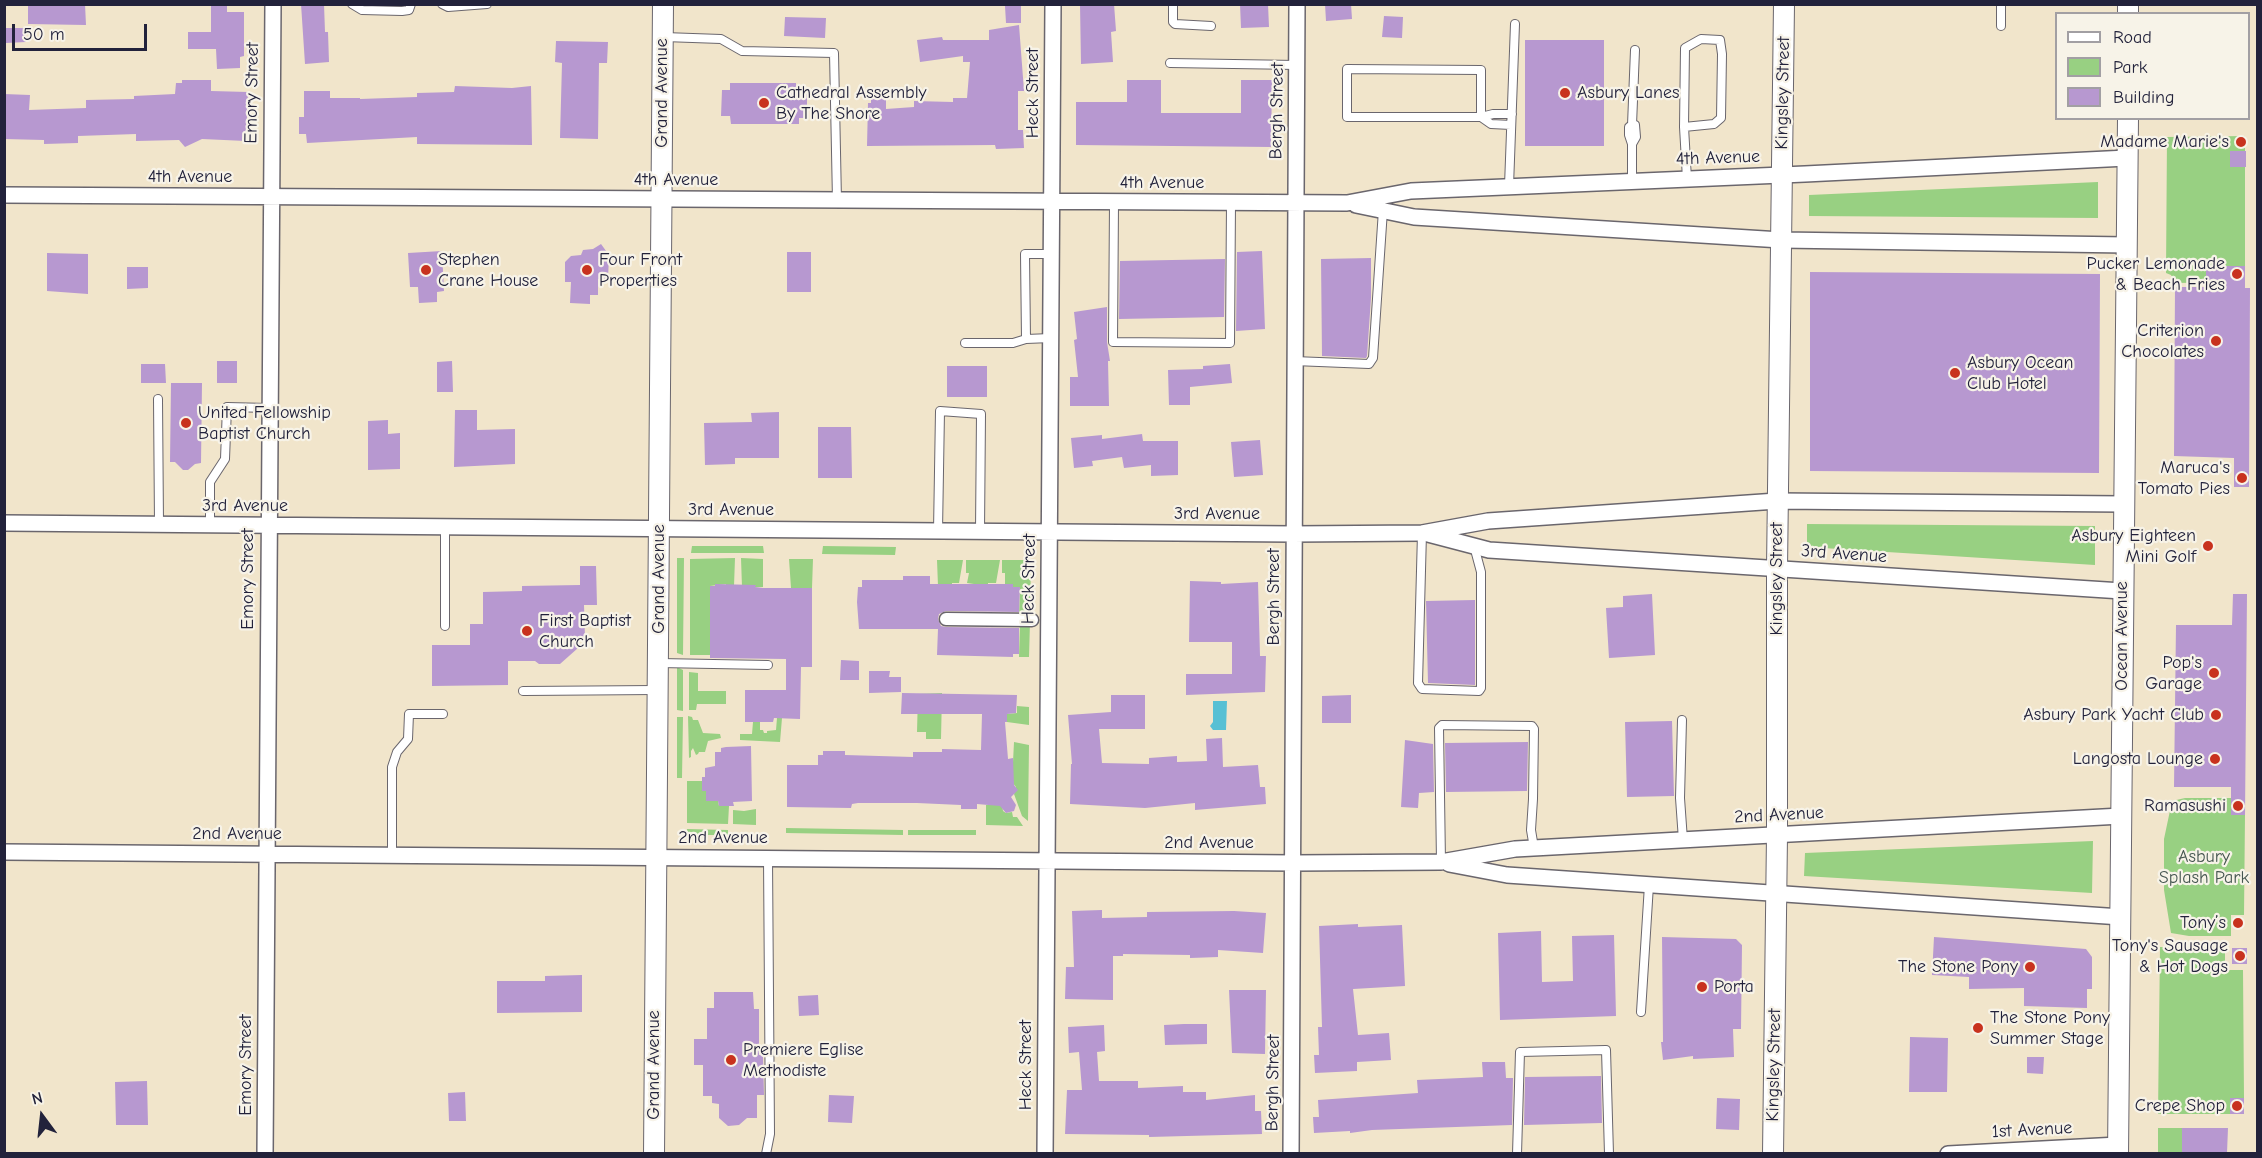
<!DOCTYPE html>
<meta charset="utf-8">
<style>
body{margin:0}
#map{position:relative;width:2262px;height:1158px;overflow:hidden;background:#f1e5cb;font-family:"Comic Neue",sans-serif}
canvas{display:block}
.frame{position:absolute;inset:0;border:6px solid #22223b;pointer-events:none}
.legend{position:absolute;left:2055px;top:12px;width:195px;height:108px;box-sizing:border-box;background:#f7f3e8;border:2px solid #a29fa3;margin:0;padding:8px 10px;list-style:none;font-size:18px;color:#22223b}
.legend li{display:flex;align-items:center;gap:12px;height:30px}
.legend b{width:30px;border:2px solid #a29fa3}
.north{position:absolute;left:12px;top:1086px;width:60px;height:60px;-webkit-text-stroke:4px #f7f3e8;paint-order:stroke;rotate:345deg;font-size:16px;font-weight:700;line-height:24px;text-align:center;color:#22223b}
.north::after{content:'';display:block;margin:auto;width:21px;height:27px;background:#22223b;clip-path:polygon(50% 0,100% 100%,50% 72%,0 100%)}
.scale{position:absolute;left:12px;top:24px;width:135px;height:27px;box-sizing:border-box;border:3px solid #22223b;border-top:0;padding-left:8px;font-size:18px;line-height:21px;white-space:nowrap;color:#22223b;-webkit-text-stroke:4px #f7f3e8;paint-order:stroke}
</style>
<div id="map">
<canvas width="2262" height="1158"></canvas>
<div class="frame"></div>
<ul class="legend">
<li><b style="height:8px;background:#fff"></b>Road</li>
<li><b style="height:16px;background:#98d082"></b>Park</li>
<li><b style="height:16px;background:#b798d0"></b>Building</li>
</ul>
<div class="north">N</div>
<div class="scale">50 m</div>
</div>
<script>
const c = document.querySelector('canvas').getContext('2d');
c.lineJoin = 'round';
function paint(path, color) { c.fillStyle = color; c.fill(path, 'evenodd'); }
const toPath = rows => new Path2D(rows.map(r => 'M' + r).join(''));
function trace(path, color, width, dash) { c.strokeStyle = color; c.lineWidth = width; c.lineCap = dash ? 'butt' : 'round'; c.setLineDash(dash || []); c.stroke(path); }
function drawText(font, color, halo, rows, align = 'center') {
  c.font = font + ' "Comic Neue",sans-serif'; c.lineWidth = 4.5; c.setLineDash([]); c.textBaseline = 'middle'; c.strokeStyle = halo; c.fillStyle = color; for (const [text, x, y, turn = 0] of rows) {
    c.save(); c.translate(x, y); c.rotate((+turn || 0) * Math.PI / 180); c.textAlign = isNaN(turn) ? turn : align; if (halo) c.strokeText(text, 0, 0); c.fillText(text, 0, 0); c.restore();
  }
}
paint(toPath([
 [2245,136,2245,282,2175,283,2171,275,2166,273,2167,137],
 [2098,182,2098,218,1809,216,1809,195],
 [1807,524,2095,526,2095,565,1807,547],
 [692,546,763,546,764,553,691,553],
 [823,546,896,547,895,555,822,554],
 [677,558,684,558,683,655,677,653],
 [735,558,734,586,726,586,726,584,710,586,710,655,690,655,690,559],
 [741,558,763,559,763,587,755,587,755,585,742,587],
 [789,559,813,559,812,588,791,588],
 [937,560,963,560,959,583,952,583,952,586,938,586],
 [966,560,1000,560,996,583,988,583,988,586,967,583,969,573,966,573],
 [1002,560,1031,560,1030,618,1019,618,1020,588,1013,587,1012,584,1005,584,1005,573,1002,573],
 [1020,622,1030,622,1029,657,1019,657],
 [677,667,683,670,683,711,677,710],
 [689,672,698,673,698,691,726,691,726,704,697,704,696,710,689,710],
 [942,693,941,739,926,739,926,732,917,732,918,694],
 [1017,706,1029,707,1029,725,1007,722,1007,714,1017,713],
 [688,716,692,717,693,720,698,720,703,733,720,734,721,738,708,741,705,752,699,752,698,754,696,755,693,748,691,751,691,757,689,758],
 [677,717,683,717,682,778,677,778],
 [777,718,782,718,780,742,740,740,740,734,752,734,753,722,760,722,760,730,763,730,764,733,767,733,767,731,776,730],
 [1014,742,1029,745,1028,821,1022,816,1014,794,1016,787,1012,782],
 [687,781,702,781,702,791,706,791,706,801,718,801,719,806,729,806,728,824,687,823],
 [2185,798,2231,798,2231,815,2245,815,2244,915,2231,915,2231,936,2189,936,2171,933,2164,890,2164,839,2172,801],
 [986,805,1002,805,1003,811,1006,813,1012,812,1013,817,1017,817,1023,826,986,825],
 [756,809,756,825,733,824,733,810,744,811],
 [786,828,903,830,903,835,786,833],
 [687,829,728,830,728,835,687,835],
 [908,830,976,830,976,835,908,835],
 [2093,841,2092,893,1804,876,1805,853],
 [2160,947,2225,947,2225,970,2243,970,2244,1098,2230,1098,2230,1114,2158,1114],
 [2158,1128,2182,1128,2182,1153,2158,1154]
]), '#98d082');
paint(toPath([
 [1213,701,1227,701,1226,730,1213,730,1210,726,1213,722]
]), '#57c0d4');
paint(toPath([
 [65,4,85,4,86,25,28,24,28,6],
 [211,4,227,4,227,12,244,12,244,56,240,57,240,68,217,69,216,49,188,49,188,32,211,32],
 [301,4,324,4,325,32,328,32,329,62,305,64],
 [1080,4,1114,4,1116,31,1111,32,1113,62,1081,64],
 [1240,4,1268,4,1269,27,1241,28],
 [1325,4,1351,4,1352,19,1326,21],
 [1005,6,1021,6,1021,23,1006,23],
 [1384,16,1403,17,1402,38,1382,37],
 [785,17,826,18,825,38,784,36],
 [1019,25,1024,91,1018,91,1018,130,1023,130,1024,148,996,149,995,145,867,146,868,103,871,103,871,91,886,91,886,109,914,107,914,101,953,102,953,98,967,98,970,62,963,62,963,56,920,62,917,40,942,37,943,40,989,40,989,30],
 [5,28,25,28,26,42,6,43],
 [1525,40,1604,40,1604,146,1525,146],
 [556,41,608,42,607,63,599,63,598,139,560,138,562,63,555,62],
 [182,80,211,80,211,91,248,92,246,141,202,139,185,147,179,140,136,141,136,134,78,136,78,143,44,144,44,140,4,139,4,94,30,95,29,110,86,108,86,100,134,99,134,96,175,94,176,83,182,83],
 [1127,80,1161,80,1161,113,1241,113,1241,80,1272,80,1271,147,1076,145,1076,102,1127,102],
 [730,83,796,83,796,88,807,88,807,118,799,118,799,124,731,124,730,116,721,116,722,90,730,90],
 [455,86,512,88,531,86,532,145,417,144,417,137,307,143,306,134,299,134,299,117,304,117,304,91,330,91,330,98,360,98,360,99,417,97,417,93,454,92],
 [2230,151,2246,151,2246,167,2230,167],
 [601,244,609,255,608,279,598,279,598,295,590,295,590,304,570,303,571,282,565,282,565,262,571,256,581,255,583,250,593,249],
 [442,251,444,291,437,292,437,302,419,303,418,287,410,287,408,253],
 [1262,251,1265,329,1236,331,1237,252],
 [787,252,811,252,811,292,787,292],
 [47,253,88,254,88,294,47,291],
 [1371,258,1371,298,1367,356,1366,358,1322,356,1321,259],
 [1225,259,1224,317,1119,319,1120,261],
 [2206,266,2245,266,2245,288,2250,288,2249,487,2234,487,2234,458,2174,456,2175,287,2206,287],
 [127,267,148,267,148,288,127,289],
 [1810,272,2100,274,2099,473,1810,471],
 [1107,307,1107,342,1110,361,1108,361,1109,406,1070,406,1070,377,1078,377,1074,340,1077,339,1074,312],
 [217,361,237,361,237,383,217,383],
 [452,361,453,392,437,392,437,362],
 [141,364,165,364,166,383,141,383],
 [1230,364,1232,383,1190,387,1190,405,1169,405,1168,370,1203,369,1203,366],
 [947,366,987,366,987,397,947,397],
 [171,383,202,383,201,463,195,464,188,470,183,470,175,462,170,462],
 [455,410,477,410,477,430,515,429,515,464,454,467],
 [779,412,779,458,735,458,735,464,705,465,704,423,752,422,751,413],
 [388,420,388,434,400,433,400,469,368,470,368,421],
 [818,427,851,427,852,478,818,478],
 [1142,434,1143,441,1178,441,1178,475,1151,476,1151,465,1124,468,1122,457,1092,461,1093,466,1074,468,1071,438,1102,435,1102,439],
 [1260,440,1263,475,1234,477,1231,442],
 [580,566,596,566,597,605,584,605,585,638,578,638,578,648,560,664,539,664,535,661,508,661,508,685,432,686,432,645,470,645,470,624,483,624,483,592,522,591,522,586,580,585],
 [903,576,930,576,930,584,1013,584,1013,587,1020,587,1019,612,946,611,939,614,938,619,941,626,946,627,1019,628,1019,654,1013,654,1013,657,937,655,938,629,859,629,857,602,858,587,862,587,862,580,903,580],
 [1190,581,1221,582,1221,584,1258,582,1260,656,1266,656,1265,692,1186,695,1186,674,1232,674,1232,642,1189,642],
 [715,584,756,585,755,587,763,588,812,588,812,667,801,667,800,719,774,718,773,722,745,722,745,690,786,690,786,659,710,658,710,586,715,586],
 [1652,594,1655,655,1609,658,1606,608,1623,607,1623,596],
 [2233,594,2247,594,2245,815,2231,815,2231,787,2174,787,2176,625,2232,625],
 [1475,600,1475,685,1428,683,1426,601],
 [841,660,859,661,859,680,840,680],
 [869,671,890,671,889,677,901,677,901,692,869,693],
 [902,693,1017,695,1016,713,1007,714,1007,722,1005,722,1008,759,1013,758,1014,785,1018,790,1011,797,1016,805,1014,811,1006,813,1000,806,977,804,977,809,961,809,961,805,917,803,858,803,852,804,851,808,787,807,787,765,818,765,818,755,823,755,823,751,845,751,845,755,913,757,913,752,942,752,942,749,981,750,982,714,901,714],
 [1111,695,1145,695,1145,729,1099,729,1102,763,1149,764,1149,758,1177,756,1177,762,1207,761,1206,739,1222,738,1223,767,1258,765,1260,787,1265,787,1266,804,1195,810,1195,803,1145,808,1070,804,1071,764,1072,764,1068,715,1111,712],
 [1351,695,1351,723,1322,723,1322,696],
 [1672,721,1674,796,1627,797,1625,722],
 [1405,740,1433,744,1434,792,1419,793,1418,808,1401,807],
 [1528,742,1527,791,1446,792,1445,743],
 [751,746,752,801,733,802,734,806,719,806,718,801,706,801,706,791,702,791,702,777,705,777,705,768,715,766,715,752,721,752,721,748,726,747],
 [1102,910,1102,918,1147,917,1147,912,1234,911,1266,913,1263,953,1218,950,1218,957,1190,958,1190,955,1123,954,1123,956,1113,956,1113,1000,1065,999,1066,967,1074,967,1072,911],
 [1358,924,1358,927,1402,925,1405,986,1353,989,1358,1035,1389,1033,1391,1060,1357,1062,1357,1071,1315,1073,1314,1055,1319,1055,1318,1027,1322,1027,1319,926],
 [1541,931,1542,982,1573,981,1572,936,1614,935,1616,1016,1500,1020,1498,933],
 [1662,937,1736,939,1742,945,1741,1029,1733,1029,1734,1057,1693,1059,1693,1056,1663,1060,1661,1042,1663,1042],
 [1934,937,2086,949,2092,957,2092,989,2087,989,2087,1008,2024,1006,2024,988,1969,989,1969,977,1932,975],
 [2232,948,2247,948,2247,964,2232,964],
 [582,975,582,1012,497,1013,497,981,545,981,545,976],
 [1229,990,1266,990,1265,1054,1232,1053],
 [714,992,753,992,754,1009,759,1009,759,1055,763,1055,764,1095,757,1095,757,1118,747,1118,739,1125,728,1126,719,1118,719,1104,712,1103,712,1096,703,1096,703,1065,694,1065,694,1039,707,1039,707,1008,714,1008],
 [818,995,819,1015,799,1016,798,996],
 [1184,1024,1207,1024,1207,1044,1165,1045,1164,1025],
 [1104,1025,1105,1051,1097,1052,1099,1081,1138,1081,1138,1088,1183,1086,1183,1092,1206,1092,1206,1100,1255,1095,1255,1111,1261,1111,1262,1134,1149,1137,1149,1135,1065,1134,1067,1090,1082,1090,1079,1052,1069,1053,1068,1027],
 [1910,1037,1948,1038,1947,1092,1909,1092],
 [2027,1057,2044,1057,2043,1074,2027,1073],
 [1482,1062,1505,1062,1506,1078,1513,1078,1512,1125,1372,1130,1350,1133,1350,1131,1314,1133,1313,1117,1319,1117,1318,1100,1418,1093,1417,1080,1483,1077],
 [1601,1076,1602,1123,1524,1125,1525,1077],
 [147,1081,148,1125,116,1125,115,1082],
 [465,1092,466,1121,449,1121,448,1093],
 [829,1095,854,1096,852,1123,828,1122],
 [1717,1098,1740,1099,1739,1130,1716,1129],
 [2230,1098,2244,1098,2244,1114,2230,1114],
 [2182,1128,2228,1128,2227,1153,2182,1154]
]), '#b798d0');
const service = toPath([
 [352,4,362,10,402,11,409,10,411,4],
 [442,4,448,7,487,4],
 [1173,4,1173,22,1175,24,1211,26],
 [2001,26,2001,4],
 [664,37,721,39,742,51,834,53,837,201],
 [1170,63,1297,65],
 [1347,69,1481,70,1481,117,1347,117,1347,69],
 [1511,125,1491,124,1481,117,1493,114,1512,114],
 [1632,125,1635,125,1636,137,1632,144,1629,135,1629,127,1632,125,1635,50],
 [1684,127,1714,124,1721,118,1722,54,1720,40,1701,39,1685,48,1684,127,1687,179],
 [1632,181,1632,144],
 [1509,186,1515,24],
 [1114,203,1113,342,1230,343,1231,203],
 [1051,338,1026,339,1025,254,1051,254],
 [965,343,1013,343,1026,339],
 [1294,361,1369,364,1373,358,1383,210],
 [158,399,159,524],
 [210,525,210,482,225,459,227,407,269,408],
 [938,531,940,411,981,414,980,531],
 [1422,533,1418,683,1422,689,1479,691,1481,688,1481,572,1474,546],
 [445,626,445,527],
 [659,663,768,665],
 [523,691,656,690],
 [1682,720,1680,798,1683,840],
 [392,855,392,767,397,752,408,739,409,714,443,714],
 [1441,862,1439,728,1442,725,1532,726,1534,729,1533,799,1531,830,1534,848],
 [1641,1012,1649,885],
 [766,1154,770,1134,768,858],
 [1517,1154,1520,1052,1606,1050,1609,1154]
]);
const pedestrian = toPath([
 [946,619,1032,620]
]);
const minor = toPath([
 [4,195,1347,203,1411,191,1805,174,2127,158],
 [1356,205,1414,217,1781,240,2127,245],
 [4,523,1293,534,1422,533,1488,521,1777,501,2123,504],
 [1428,534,1489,550,2122,591],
 [4,852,1294,863,1441,862,1515,849,2121,816],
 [1449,864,1507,875,2121,917],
 [265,1154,273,4],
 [1045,1154,1053,4],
 [1291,1154,1297,4],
 [1948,1154,2118,1145]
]);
const tertiary = toPath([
 [2128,4,2128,14],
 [654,1154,663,4],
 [1773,1154,1777,835,1777,569,1784,4],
 [2118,1154,2128,118]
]);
trace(service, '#6a666d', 10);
trace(pedestrian, '#6a666d', 15);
trace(minor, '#6a666d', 18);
trace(tertiary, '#6a666d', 22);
trace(service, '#fff', 8);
trace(pedestrian, '#fff', 12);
trace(minor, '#fff', 15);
trace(tertiary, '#fff', 20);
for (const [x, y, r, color] of [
 [1565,93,6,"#c8321e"],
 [764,103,6,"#c8321e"],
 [2241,142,6,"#c8321e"],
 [426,270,6,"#c8321e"],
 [587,270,6,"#c8321e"],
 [2237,274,6,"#c8321e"],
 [2216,341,6,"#c8321e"],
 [1955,373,6,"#c8321e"],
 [186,423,6,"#c8321e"],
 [2242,478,6,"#c8321e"],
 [2208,546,6,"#c8321e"],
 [527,631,6,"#c8321e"],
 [2214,673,6,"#c8321e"],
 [2216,715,6,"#c8321e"],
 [2215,759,6,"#c8321e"],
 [2238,806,6,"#c8321e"],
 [2238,923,6,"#c8321e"],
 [2240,956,6,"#c8321e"],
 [2030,967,6,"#c8321e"],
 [1702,987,6,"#c8321e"],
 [1978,1028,6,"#c8321e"],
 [731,1060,6,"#c8321e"],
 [2237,1106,6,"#c8321e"]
]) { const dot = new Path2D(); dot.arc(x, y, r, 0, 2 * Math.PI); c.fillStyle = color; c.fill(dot); trace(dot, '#f7f3e8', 2); }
drawText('18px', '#22223b', '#f7f3e8', [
 ["Emory Street",252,93,-89],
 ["Grand Avenue",662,93,-90],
 ["Heck Street",1033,93,-90],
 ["Kingsley Street",1783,93,-89],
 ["Bergh Street",1277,111,-89],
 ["4th Avenue",1718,158,-2],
 ["4th Avenue",190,177],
 ["4th Avenue",676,180],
 ["4th Avenue",1162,183],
 ["3rd Avenue",245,506],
 ["3rd Avenue",731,510],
 ["3rd Avenue",1217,514],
 ["3rd Avenue",1844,554,4],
 ["Emory Street",248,579,-90],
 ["Grand Avenue",659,579,-90],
 ["Heck Street",1029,579,-89],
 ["Kingsley Street",1777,579,-90],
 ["Bergh Street",1274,597,-90],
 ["Ocean Avenue",2122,636,-90],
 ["2nd Avenue",1779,815,-3],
 ["2nd Avenue",237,834],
 ["2nd Avenue",723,838],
 ["2nd Avenue",1209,843],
 ["Emory Street",246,1065,-90],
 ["Grand Avenue",654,1065,-90],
 ["Heck Street",1026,1065,-90],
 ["Kingsley Street",1774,1065,-89],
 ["Bergh Street",1273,1083,-89],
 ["1st Avenue",2032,1130,-3]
]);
drawText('18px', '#22223b', '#f7f3e8', [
 ["Cathedral Assembly",776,93,"left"],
 ["By The Shore",776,114,"left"],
 ["Asbury Lanes",1577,93,"left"],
 ["Madame Marie's",2229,142],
 ["Stephen",438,260,"left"],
 ["Crane House",438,281,"left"],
 ["Four Front",599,260,"left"],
 ["Properties",599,281,"left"],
 ["Pucker Lemonade",2225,264],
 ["& Beach Fries",2225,285],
 ["Criterion",2204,331],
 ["Chocolates",2204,352],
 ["Asbury Ocean",1967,363,"left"],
 ["Club Hotel",1967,384,"left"],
 ["United Fellowship",198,413,"left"],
 ["Baptist Church",198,434,"left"],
 ["Maruca's",2230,468],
 ["Tomato Pies",2230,489],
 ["Asbury Eighteen",2196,536],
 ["Mini Golf",2196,557],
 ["First Baptist",539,621,"left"],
 ["Church",539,642,"left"],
 ["Pop's",2202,663],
 ["Garage",2202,684],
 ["Asbury Park Yacht Club",2204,715],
 ["Langosta Lounge",2203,759],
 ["Ramasushi",2226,806],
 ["Tony’s",2226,923],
 ["Tony's Sausage",2228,946],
 ["& Hot Dogs",2228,967],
 ["The Stone Pony",2018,967],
 ["Porta",1714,987,"left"],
 ["The Stone Pony",1990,1018,"left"],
 ["Summer Stage",1990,1039,"left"],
 ["Premiere Eglise",743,1050,"left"],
 ["Methodiste",743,1071,"left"],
 ["Crepe Shop",2225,1106]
], 'right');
drawText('18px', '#455650', '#f7f3e8', [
 ["Asbury",2204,857],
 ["Splash Park",2204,878]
]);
</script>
